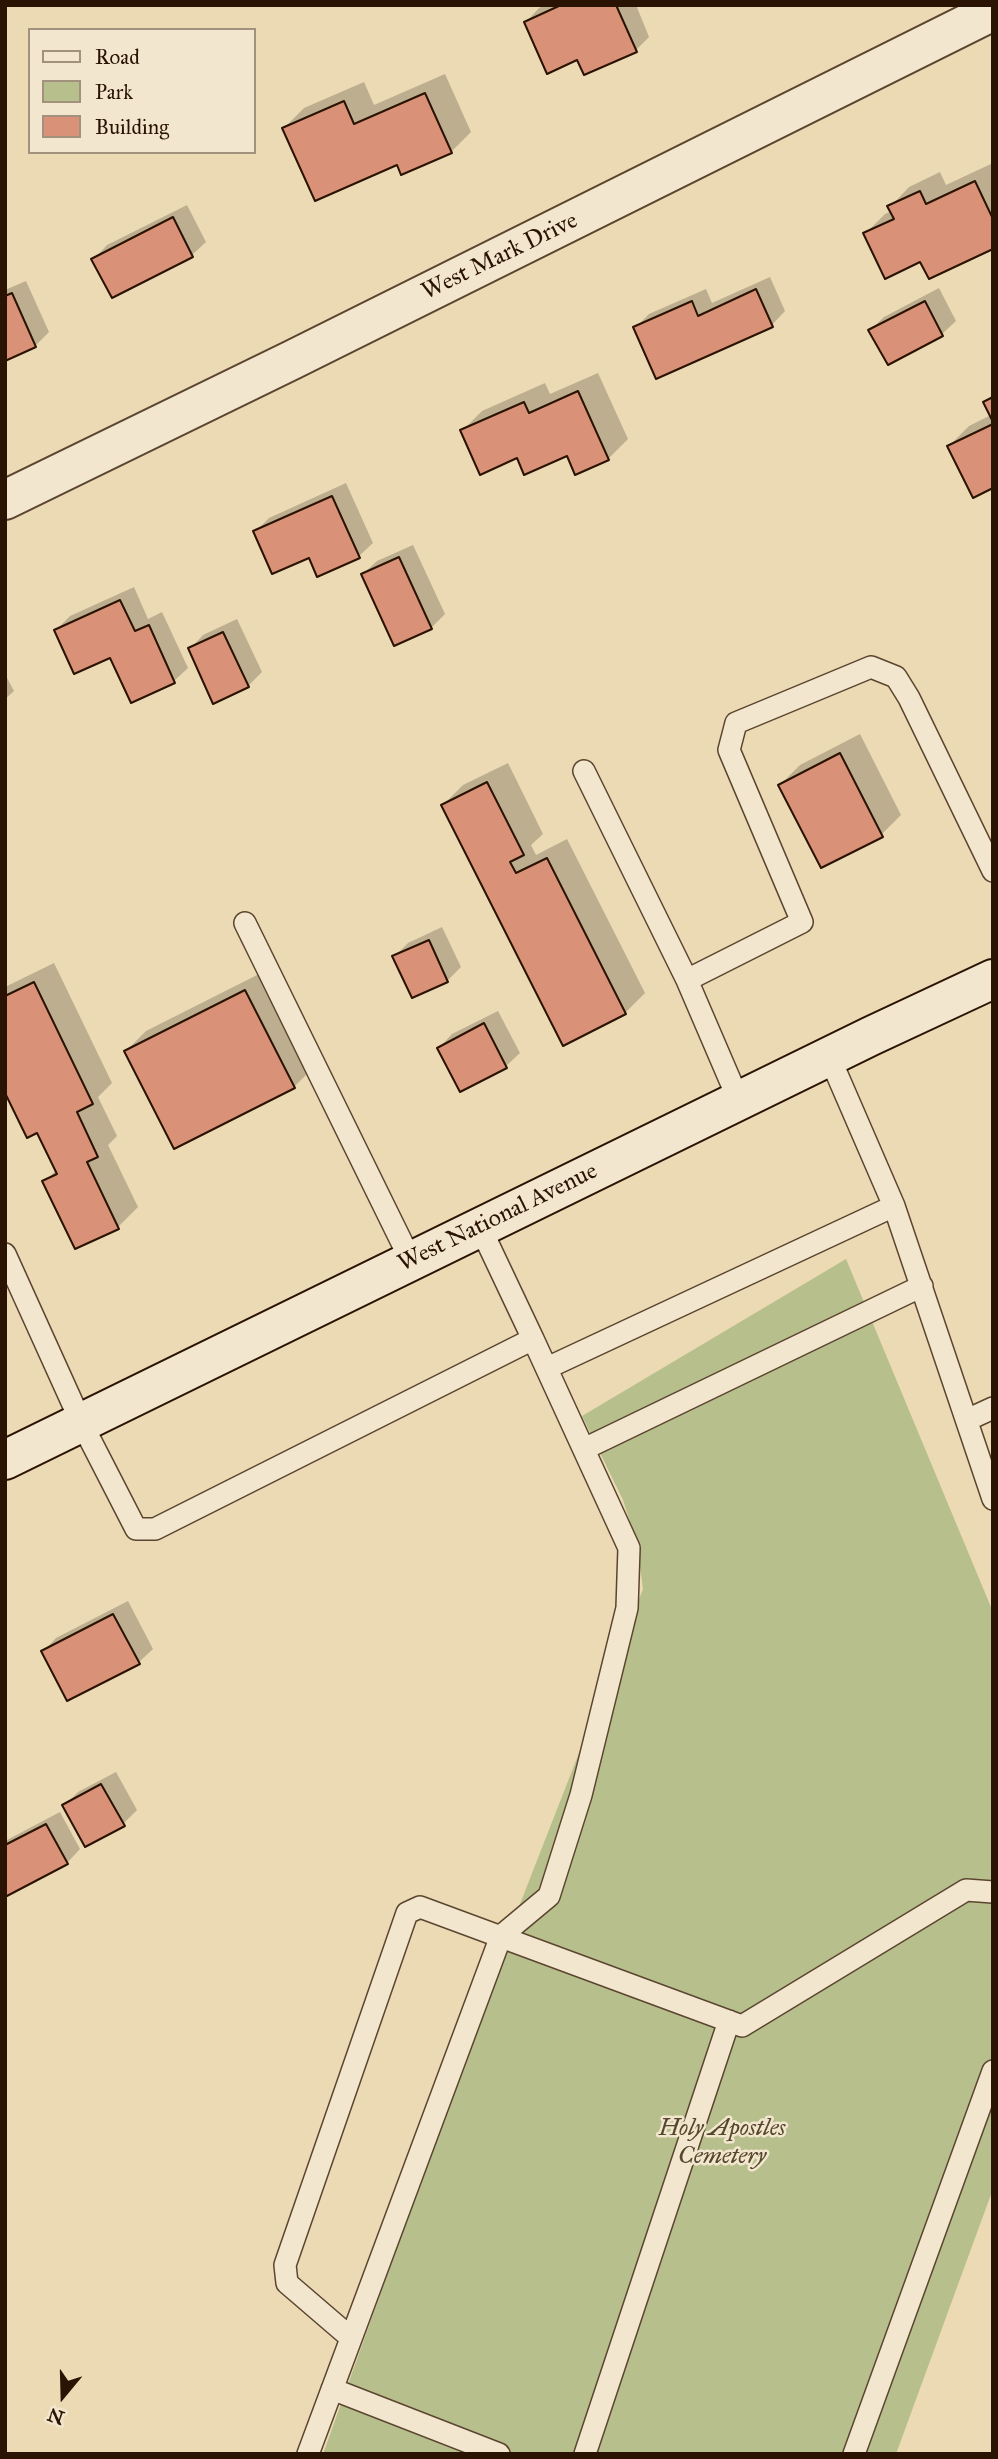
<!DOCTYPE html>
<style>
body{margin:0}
#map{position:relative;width:998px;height:2459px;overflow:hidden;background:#ebdab3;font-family:"IM FELL Great Primer",serif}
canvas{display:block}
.frame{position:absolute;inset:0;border:7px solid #2b1304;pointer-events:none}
.legend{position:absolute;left:28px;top:28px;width:228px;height:126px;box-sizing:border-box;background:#f2e7ce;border:2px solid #a2927d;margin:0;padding:9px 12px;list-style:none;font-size:21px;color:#2b1304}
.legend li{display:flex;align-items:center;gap:14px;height:35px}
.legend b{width:35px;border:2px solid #a2927d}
.north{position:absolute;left:28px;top:2361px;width:70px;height:70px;-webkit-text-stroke:5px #f2e7ce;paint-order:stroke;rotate:199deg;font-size:19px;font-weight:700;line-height:28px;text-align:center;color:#2b1304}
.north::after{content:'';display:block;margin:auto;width:24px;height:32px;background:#2b1304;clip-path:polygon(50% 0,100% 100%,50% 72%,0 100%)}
</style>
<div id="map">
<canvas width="998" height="2459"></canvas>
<div class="frame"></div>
<ul class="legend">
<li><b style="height:9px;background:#f2e7ce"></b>Road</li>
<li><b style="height:19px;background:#b7c08c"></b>Park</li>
<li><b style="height:19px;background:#d99277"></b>Building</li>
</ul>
<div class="north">N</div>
</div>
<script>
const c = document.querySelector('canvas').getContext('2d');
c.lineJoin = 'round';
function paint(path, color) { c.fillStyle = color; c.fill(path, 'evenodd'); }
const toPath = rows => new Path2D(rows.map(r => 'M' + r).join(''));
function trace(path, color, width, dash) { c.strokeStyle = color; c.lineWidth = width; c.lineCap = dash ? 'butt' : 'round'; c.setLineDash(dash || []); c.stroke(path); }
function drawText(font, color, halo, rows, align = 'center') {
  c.font = font + ' "IM FELL Great Primer",serif'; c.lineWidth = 5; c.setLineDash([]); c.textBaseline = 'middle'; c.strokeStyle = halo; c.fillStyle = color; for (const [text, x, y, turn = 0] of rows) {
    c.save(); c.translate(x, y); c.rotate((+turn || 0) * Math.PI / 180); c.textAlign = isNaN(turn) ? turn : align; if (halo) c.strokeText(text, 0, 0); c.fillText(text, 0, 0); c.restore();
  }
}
paint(toPath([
 [846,1259,993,1612,993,2189,896,2454,323,2454,520,1904,643,1589,637,1544,623,1500,582,1416]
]), '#b7c08c');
paint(toPath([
 [546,5,636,5,649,37,636,50,578,58,526,22,539,8],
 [445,74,471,132,451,152,398,163,284,128,304,108,364,82,374,105],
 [993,163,993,247,921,260,865,234,885,214,892,211,890,207,909,187,940,172,946,185],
 [187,205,206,242,192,255,94,259,107,245],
 [770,277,785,311,772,325,635,328,649,314,706,289,712,303],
 [26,281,49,332,35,346,5,359,5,290],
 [939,288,956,321,942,334,888,363,870,330,884,317],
 [598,373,628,439,608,459,567,454,462,431,482,411,545,383,550,394],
 [993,394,993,486,949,446,969,426,991,415,985,402],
 [346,483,373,543,359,556,309,556,255,532,269,518],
 [413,545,445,614,431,628,363,574,377,561],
 [134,587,148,619,162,612,188,668,174,681,132,701,111,655,56,630,70,616],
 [237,619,262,672,248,686,190,649,203,635],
 [5,674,14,691,5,699],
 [860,734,901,815,881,835,780,785,800,765],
 [508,763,543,834,531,845,536,855,567,839,645,993,625,1013,443,805,463,785],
 [442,927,461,967,447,981,413,996,395,956,408,943],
 [54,963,112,1083,98,1097,117,1136,108,1145,138,1207,118,1227,76,1247,45,1182,57,1169,38,1131,5,1089,5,987],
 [265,971,314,1067,294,1087,126,1051,146,1031],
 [498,1011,520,1053,506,1066,460,1090,439,1048,452,1034],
 [128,1601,153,1649,139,1662,43,1652,56,1638],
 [116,1772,137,1810,123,1824,64,1806,78,1792],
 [60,1812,80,1849,67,1863,5,1895,5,1841]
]), '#0003');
const building = toPath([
 [561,5,616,5,637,52,584,75,577,60,547,74,524,22,561,5],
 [425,93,452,153,401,175,397,165,315,201,282,128,344,101,354,124,425,93],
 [975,181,993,219,993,249,929,279,920,262,885,279,863,233,894,219,887,206,920,191,926,204,975,181],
 [173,217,193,257,112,298,91,259,173,217],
 [756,289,773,327,656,379,633,327,692,301,698,316,756,289],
 [12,293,36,347,5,361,5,296,12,293],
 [925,301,943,336,888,365,868,330,925,301],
 [578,391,609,460,575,475,567,456,524,475,517,458,480,475,460,430,524,402,529,413,578,391],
 [993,397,993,422,983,402,993,397],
 [993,424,993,488,973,498,947,446,993,424],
 [332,496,360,558,317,577,309,558,272,574,253,531,332,496],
 [399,557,432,629,394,646,361,574,399,557],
 [120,600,135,631,149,625,175,683,131,703,110,658,74,674,54,630,120,600],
 [223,632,249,687,213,704,188,648,223,632],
 [840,753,883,837,821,868,778,785,840,753],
 [487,782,524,855,510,862,516,873,547,858,626,1014,563,1046,441,805,487,782],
 [429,940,448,982,412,998,392,956,429,940],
 [34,982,93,1104,77,1112,98,1157,87,1162,119,1229,75,1249,42,1181,57,1174,37,1133,27,1138,5,1093,5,996,34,982],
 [245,990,295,1088,174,1149,124,1051,245,990],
 [484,1023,507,1068,460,1092,437,1048,484,1023],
 [113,1614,140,1664,67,1701,41,1651,113,1614],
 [101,1784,125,1826,85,1847,62,1805,101,1784],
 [46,1824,68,1864,5,1897,5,1845,46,1824]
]);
paint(building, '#d99277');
trace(building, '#2b1304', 2);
const service = toPath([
 [584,771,687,980,739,1101],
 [245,923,411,1261],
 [687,980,802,922,729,750,736,723,871,667,896,677,909,698,993,871],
 [894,1206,993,1499],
 [5,1254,81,1422,136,1529,155,1529,533,1339,480,1227],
 [547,1368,894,1206,829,1056],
 [967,1420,993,1408],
 [584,1449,922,1286],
 [351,2338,287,2283,285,2265,407,1913,420,1907,742,2026,966,1890,993,1892],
 [332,2389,499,2454],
 [308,2454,501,1936,549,1896,581,1795,627,1608,629,1548,533,1339],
 [585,2454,729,2021],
 [854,2454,993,2071]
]);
const minor = toPath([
 [5,500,292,360,993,11]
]);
const secondary = toPath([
 [5,1460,871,1036,993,979]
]);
trace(service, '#5b4530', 24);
trace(minor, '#5b4530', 42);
trace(secondary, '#2b1304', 42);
trace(service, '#f2e7ce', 21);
trace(minor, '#f2e7ce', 38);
trace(secondary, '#f2e7ce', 38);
drawText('24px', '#2b1304', '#f2e7ce', [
 ["West Mark Drive",500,257,-26],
 ["West National Avenue",498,1218,-26]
]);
drawText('italic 24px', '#55472d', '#f2e7ce', [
 ["Holy Apostles",722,2129],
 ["Cemetery",722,2157]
]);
</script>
